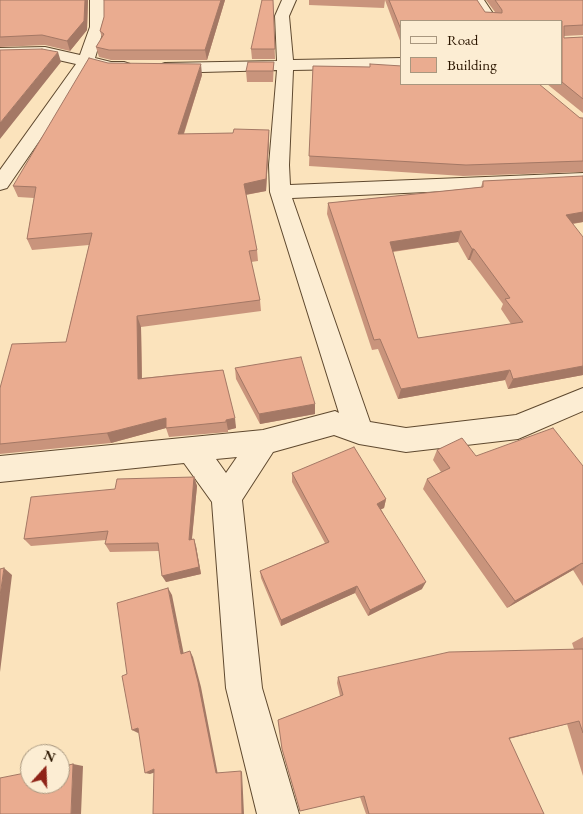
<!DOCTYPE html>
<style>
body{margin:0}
#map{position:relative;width:583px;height:814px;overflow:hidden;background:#fbe3bc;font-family:"EB Garamond",serif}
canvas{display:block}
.legend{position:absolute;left:400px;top:20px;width:162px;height:65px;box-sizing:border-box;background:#fcedd3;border:1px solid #a8977f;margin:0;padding:6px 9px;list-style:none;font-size:15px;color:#2b1600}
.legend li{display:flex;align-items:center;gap:10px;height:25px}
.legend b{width:25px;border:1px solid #a8977f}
.north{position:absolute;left:20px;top:744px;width:50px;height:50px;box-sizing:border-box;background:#fcedd3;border:1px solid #a8977f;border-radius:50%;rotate:20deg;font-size:14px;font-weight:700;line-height:20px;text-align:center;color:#2b1600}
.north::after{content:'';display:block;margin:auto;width:18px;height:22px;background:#8f2418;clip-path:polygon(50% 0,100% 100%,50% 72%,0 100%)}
</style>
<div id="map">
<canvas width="583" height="814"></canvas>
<ul class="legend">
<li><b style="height:6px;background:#fcedd3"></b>Road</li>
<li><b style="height:14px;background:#eaac90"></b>Building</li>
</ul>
<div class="north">N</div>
</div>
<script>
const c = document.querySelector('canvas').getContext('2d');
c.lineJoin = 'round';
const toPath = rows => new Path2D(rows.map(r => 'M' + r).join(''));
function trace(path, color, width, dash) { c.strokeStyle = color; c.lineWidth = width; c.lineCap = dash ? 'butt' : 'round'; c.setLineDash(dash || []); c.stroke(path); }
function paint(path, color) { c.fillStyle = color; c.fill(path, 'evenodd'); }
const minor = toPath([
 [90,0,104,0,104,27,95,58,111,62,124,62,130,64,132,67,130,70,124,72,111,72,90,67,7,188,0,190,0,170,76,64,45,57,0,58,0,48,45,47,80,55,90,27,90,0],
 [282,0,296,0,289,16,293,60,402,58,402,68,293,70,289,165,290,185,583,173,583,185,292,198,370,422,406,428,516,415,583,388,583,411,518,439,406,452,359,444,334,435,273,452,242,500,262,688,299,814,257,814,226,688,212,502,184,463,0,482,0,456,263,430,335,411,339,413,270,192,269,165,277,70,165,73,159,71,157,68,159,65,165,63,277,61,275,16,282,0],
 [237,457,226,473,216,459,237,457],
 [470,0,484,0,498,21,484,21,470,0]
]);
trace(minor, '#5f492f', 2);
paint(minor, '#fcedd3');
paint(toPath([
 [0,0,88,0,87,30,70,51,45,45,0,47],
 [104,0,225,0,207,60,111,60,99,57,96,47,102,38,100,31,104,17],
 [273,0,275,59,252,59,251,49],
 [309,0,477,0,485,12,495,12,486,0,583,0,583,35,564,36,564,38,583,37,583,113,547,84,562,84,562,21,402,21,402,46,385,0,384,8,309,5],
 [274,62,273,82,247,82,246,71],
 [108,63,202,75,184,134,233,133,269,130,269,141,266,191,246,195,257,250,258,261,251,262,260,300,261,311,141,327,142,378,223,370,236,428,228,430,228,432,169,437,166,428,111,443,0,454,0,388,66,342,89,245,32,250,27,239,34,198,18,197,13,186],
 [313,66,370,67,583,118,583,172,463,176,309,166],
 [583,176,583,222,573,224,583,375,508,389,505,380,398,399,378,349,372,350,327,214,328,203,481,187,483,181],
 [458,242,468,260,470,260,503,304,501,309,511,324,418,338,393,252],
 [235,368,315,404,315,414,260,424,236,379],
 [437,450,476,456,583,466,583,586,573,570,507,608,423,489,427,479,441,472,433,460],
 [292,473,386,499,384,508,381,509,422,589,368,616,355,593,281,626,261,578,260,571,325,543,292,482],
 [194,477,197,486,192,539,196,546,201,574,166,582,159,551,110,552,105,544,106,540,31,546,24,539,115,489],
 [583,637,583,776,567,724,509,739,544,814,366,814,360,797,300,811,283,752,278,720,340,696,337,683,338,677,574,649,572,643]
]), '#c9947c');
paint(toPath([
 [85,0,88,0,87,30,70,51,67,41],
 [221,0,225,0,207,60,205,50],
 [58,52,61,62,0,139,0,123],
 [201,64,202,75,180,145,178,134],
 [269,130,269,141,266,191,244,195,244,184],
 [583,212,583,222,561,225,566,215],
 [461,231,458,242,388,252,390,242],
 [472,249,474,249,470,260,468,260],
 [137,316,141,327,142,389,138,379],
 [583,366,583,375,508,389,513,379],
 [510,370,505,380,398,399,401,389],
 [315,404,315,414,260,424,259,414],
 [166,418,166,428,111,443,107,433],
 [235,418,236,428,228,430,226,420],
 [194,477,197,486,191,547,189,540],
 [386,499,384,508,375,512,377,504],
 [194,539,196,546,201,574,166,582,162,576],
 [582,563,573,570,507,608,515,601],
 [4,568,12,575,0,672,0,596],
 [426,582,422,589,368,616,370,610],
 [357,586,355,593,281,626,281,620],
 [168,588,172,595,185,660,181,654],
 [190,651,193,657,201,687,218,775,216,773],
 [579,721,499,741,509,738],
 [138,728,143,731,138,733,132,730],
 [73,764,83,766,81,814,71,814],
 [154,769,159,771,150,774,145,773],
 [241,771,242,772,244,814,242,814]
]), '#a47865');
const building = toPath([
 [0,0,85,0,84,21,67,41,42,35,0,37,0,0],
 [104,0,221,0,205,50,109,50,96,47,104,34,100,31,104,17,104,0],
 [262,0,273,0,275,49,251,49,262,0],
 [389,0,477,0,485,12,502,13,502,10,495,0,583,0,583,25,564,26,564,38,583,37,583,99,562,82,562,21,402,21,402,32,389,0],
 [42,49,58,52,0,123,0,50,42,49],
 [89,58,108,63,201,64,178,134,233,133,234,129,269,130,266,179,244,184,257,250,249,251,260,300,137,316,138,379,223,370,235,418,226,420,226,422,166,428,166,418,107,433,0,444,0,388,12,344,66,342,92,233,27,239,36,187,13,186,89,58],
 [248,62,274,62,273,71,246,71,248,62],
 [370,64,402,66,402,84,539,84,580,118,583,118,583,161,466,165,309,156,313,66,370,67,370,64],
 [583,176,583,212,566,215,583,237,583,366,513,379,510,370,401,389,380,339,374,340,328,203,483,187,483,181,583,176],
 [461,231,472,249,474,249,510,298,505,299,523,322,418,338,390,242,461,231],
 [301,357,315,404,259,414,235,368,301,357],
 [553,428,583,466,583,564,582,563,515,601,427,479,450,468,437,450,462,438,476,456,553,428],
 [354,447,386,499,377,504,426,582,370,610,357,586,281,620,260,571,329,542,292,473,354,447],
 [194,477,189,540,194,539,199,567,162,576,158,543,105,544,108,531,24,539,31,497,115,489,117,479,194,477],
 [4,568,0,596,0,569,4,568],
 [168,588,181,654,190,651,198,682,216,773,241,771,242,814,153,814,154,769,145,773,138,728,132,730,122,676,127,674,117,603,168,588],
 [583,649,583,733,579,721,509,738,544,814,369,814,364,796,300,811,282,749,278,720,343,695,338,677,449,652,583,649],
 [73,764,71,814,0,814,0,778,30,772,30,784,60,784,60,767,73,764]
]);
paint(building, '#eaac90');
trace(building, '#a47865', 1);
</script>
